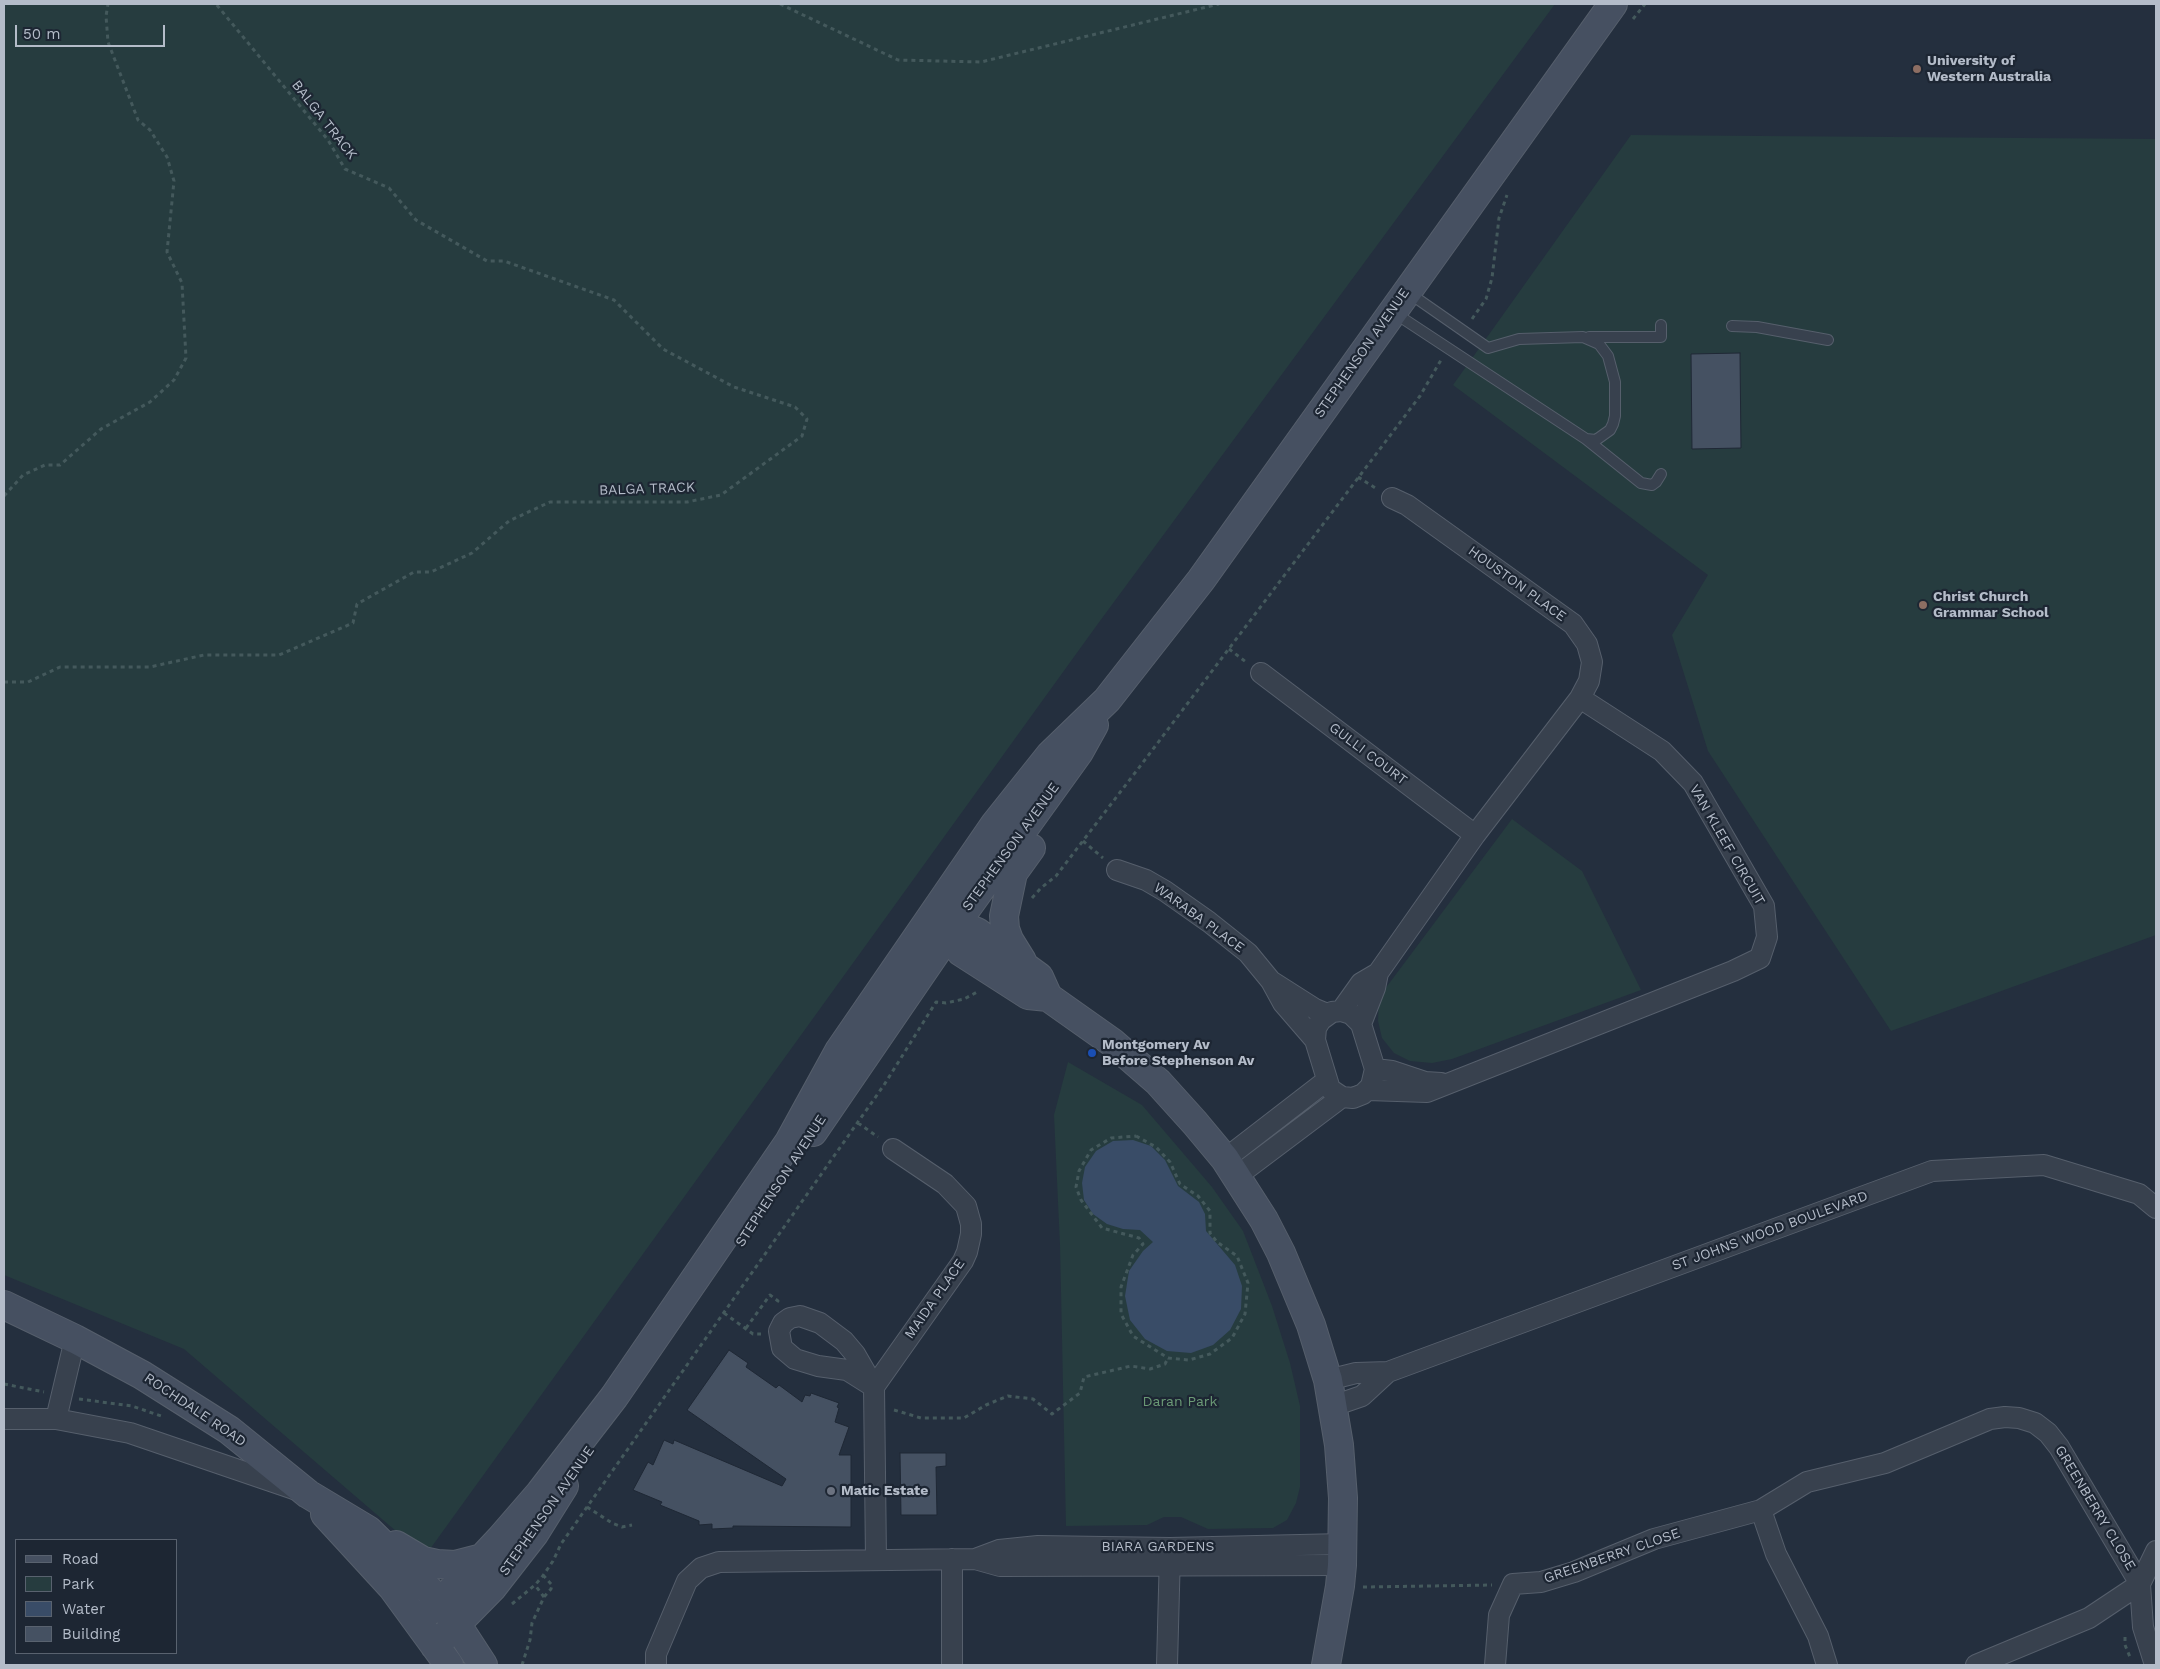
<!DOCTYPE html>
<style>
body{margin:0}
#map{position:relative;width:2160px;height:1669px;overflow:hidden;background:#242f3e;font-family:"Work Sans",sans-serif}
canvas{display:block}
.frame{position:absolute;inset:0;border:5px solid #b4bcc9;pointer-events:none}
.legend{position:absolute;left:15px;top:1539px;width:162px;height:115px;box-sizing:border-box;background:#1d2633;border:1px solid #59626f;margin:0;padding:6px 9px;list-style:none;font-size:15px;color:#b4bcc9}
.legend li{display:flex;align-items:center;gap:10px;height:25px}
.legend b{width:25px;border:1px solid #59626f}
.scale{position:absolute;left:15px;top:25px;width:150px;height:22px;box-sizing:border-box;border:2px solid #b4bcc9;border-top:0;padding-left:6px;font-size:15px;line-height:18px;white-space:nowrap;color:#b4bcc9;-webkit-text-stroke:4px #1d2633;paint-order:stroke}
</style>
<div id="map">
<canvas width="2160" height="1669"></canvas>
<div class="frame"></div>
<ul class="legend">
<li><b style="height:6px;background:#465061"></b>Road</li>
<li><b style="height:14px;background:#263c3f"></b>Park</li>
<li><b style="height:14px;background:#394c67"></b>Water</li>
<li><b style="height:14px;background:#455162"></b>Building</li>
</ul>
<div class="scale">50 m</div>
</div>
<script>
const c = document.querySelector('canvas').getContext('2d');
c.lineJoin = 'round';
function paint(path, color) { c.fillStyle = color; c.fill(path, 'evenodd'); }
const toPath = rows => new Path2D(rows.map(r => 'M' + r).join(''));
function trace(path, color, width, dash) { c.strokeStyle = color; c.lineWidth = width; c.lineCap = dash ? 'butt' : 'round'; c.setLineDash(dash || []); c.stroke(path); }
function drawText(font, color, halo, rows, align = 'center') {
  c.font = font + ' "Work Sans",sans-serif'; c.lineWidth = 4.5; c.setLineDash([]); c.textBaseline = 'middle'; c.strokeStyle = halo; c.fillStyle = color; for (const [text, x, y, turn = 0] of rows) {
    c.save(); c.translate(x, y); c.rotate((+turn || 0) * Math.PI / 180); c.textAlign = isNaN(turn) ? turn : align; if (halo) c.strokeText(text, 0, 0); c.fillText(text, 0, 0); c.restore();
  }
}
paint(toPath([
 [4,4,1555,4,1097,625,425,1556,184,1349,4,1275],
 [1631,135,2156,139,2156,935,1891,1031,1708,751,1672,635,1708,575,1453,385],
 [1512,819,1582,871,1641,990,1452,1059,1432,1063,1410,1061,1394,1053,1382,1038,1378,1021,1379,997],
 [1068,1062,1142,1105,1212,1187,1243,1231,1272,1306,1290,1363,1300,1406,1300,1487,1296,1503,1287,1520,1273,1528,1208,1529,1181,1517,1164,1517,1147,1525,1066,1526,1060,1245,1054,1115]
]), '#263c3f');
paint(toPath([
 [1133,1140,1151,1146,1165,1160,1178,1186,1199,1202,1205,1214,1206,1231,1235,1265,1242,1286,1241,1309,1230,1330,1213,1345,1191,1353,1167,1351,1145,1339,1130,1320,1125,1296,1129,1271,1143,1251,1153,1242,1140,1230,1123,1229,1107,1224,1093,1214,1084,1200,1082,1183,1085,1167,1096,1151,1113,1141]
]), '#394c67');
const building = toPath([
 [1740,353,1741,448,1692,449,1691,354,1740,353],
 [729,1350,748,1363,746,1367,776,1388,779,1385,802,1402,805,1395,810,1396,811,1393,839,1403,837,1407,839,1408,835,1422,849,1427,839,1455,851,1455,851,1527,733,1526,733,1528,712,1529,712,1524,699,1525,699,1521,660,1505,662,1502,633,1490,648,1462,653,1465,664,1440,673,1444,674,1440,782,1486,786,1479,687,1410,729,1350],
 [900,1453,946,1453,946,1466,936,1467,937,1515,901,1515,900,1453]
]);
paint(building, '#455162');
trace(building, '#1f2835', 1);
const lane = toPath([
 [1393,312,1586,439,1596,440,1610,430,1613,424,1615,416,1615,382,1608,356,1599,344,1583,337,1519,339,1488,348,1409,293],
 [1732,326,1757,327,1828,340],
 [1589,337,1661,337,1661,325],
 [1586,439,1641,483,1652,485,1656,482,1661,474]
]);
const street = toPath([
 [1392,498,1407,505,1573,624,1587,644,1592,662,1589,681,1580,698],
 [1261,673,1475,835],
 [1117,870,1146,880,1165,891,1209,922,1248,953,1271,981,1283,1003,1315,1040],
 [1271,981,1315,1009,1327,1014],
 [1341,1011,1361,983,1378,973,1475,835,1580,698,1662,751,1693,783,1764,906,1767,937,1760,958,1733,971,1427,1092,1368,1090],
 [1341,1011,1351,1014,1361,1024,1375,1069,1371,1086,1363,1094,1353,1098,1342,1097,1330,1089,1315,1040,1316,1028,1321,1020,1332,1012,1341,1011],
 [1361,1024,1375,988,1378,973],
 [1375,1069,1392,1071,1425,1082,1441,1083],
 [1225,1159,1326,1081],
 [1237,1176,1342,1097],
 [1328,1380,1356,1373,1388,1372,1932,1171,2044,1165,2139,1194,2156,1208],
 [1333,1406,1362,1396,1388,1372],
 [4,1419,56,1419,130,1433,294,1489],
 [56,1419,75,1339],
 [1761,1510,1776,1554,1818,1636,1827,1665],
 [975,1559,999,1550,1038,1546,1170,1548,1343,1544],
 [876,1560,874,1387,847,1370,818,1366,795,1359,782,1348,779,1331,783,1323,790,1318,800,1316,820,1323,844,1341,855,1354,874,1387,963,1261,967,1252,971,1234,971,1224,966,1206,945,1184,893,1149],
 [2140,1584,2156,1551],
 [656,1665,656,1654,687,1581,701,1568,719,1562,975,1559,1000,1566,1342,1565],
 [952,1665,952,1559],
 [1167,1665,1170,1552],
 [1495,1665,1499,1615,1513,1584,1541,1582,1574,1572,1654,1539,1761,1510,1807,1482,1885,1463,1990,1419,2005,1417,2019,1418,2035,1423,2048,1433,2059,1447,2140,1584,2143,1627,2155,1665],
 [1976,1665,2089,1618,2140,1584]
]);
const secondary = toPath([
 [956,913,956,923,961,952,1028,995,1048,997,1113,1043,1158,1082,1195,1123,1225,1159,1264,1220,1281,1253,1311,1325,1328,1380,1339,1445,1343,1498,1342,1565,1340,1586,1326,1665],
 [943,931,956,923,977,932,1039,977,1048,997],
 [1022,961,1009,940,1005,929,1004,916,1013,873,1031,848],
 [813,1132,956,923,1079,752,1094,725],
 [4,1305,75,1339,142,1375,229,1430,308,1494,368,1530,435,1596,457,1625,483,1665],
 [325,1514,392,1587,449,1665],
 [396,1545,423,1561,437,1564,455,1565,482,1558],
 [417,1620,440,1603,501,1538,540,1493,614,1397,789,1142,839,1051,995,824,1050,755,1107,700,1201,580,1613,4],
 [435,1646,492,1588,534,1534,564,1486]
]);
trace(lane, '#565f6c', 12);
trace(street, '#565f6c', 22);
trace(secondary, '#565f6c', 30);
trace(toPath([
 [780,4,898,60,981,62,1219,4],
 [1633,19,1645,4],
 [1472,319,1486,299,1492,278,1499,218,1507,195],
 [1358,477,1377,489],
 [4,496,23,475,45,465,60,465,101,429,150,402,174,380,186,358,182,283,167,252,174,181,167,157,150,130,138,120,108,42,106,16,108,4],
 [1229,649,1246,662],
 [4,682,28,682,60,667,150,667,204,655,279,655,353,623,357,604,414,572,431,572,472,553,509,521,550,502,687,502,721,495,802,436,807,419,795,407,734,387,663,349,614,300,504,261,487,261,416,220,389,188,345,169,328,140,216,4],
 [1083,841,1103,858],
 [1032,898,1041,888,1056,876,1141,765,1420,396,1441,360],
 [858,1123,878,1137],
 [1136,1136,1156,1147,1170,1162,1180,1184,1198,1196,1210,1211,1210,1233,1217,1242,1237,1256,1248,1283,1245,1314,1232,1338,1210,1354,1189,1360,1168,1358,1133,1336,1121,1314,1121,1287,1133,1255,1143,1244,1139,1238,1102,1228,1081,1200,1076,1187,1079,1171,1091,1150,1111,1138,1136,1136],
 [724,1313,753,1334,761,1334],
 [746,1328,770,1295,778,1301,776,1303],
 [4,1384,44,1392],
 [79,1399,132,1406,161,1416],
 [894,1410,921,1418,964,1418,986,1405,1008,1396,1033,1399,1052,1414,1080,1393,1084,1377,1131,1366,1150,1369,1165,1364,1168,1358],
 [587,1507,612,1523,622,1527,632,1525],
 [543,1575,552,1585,551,1589,544,1597],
 [1363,1587,1492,1585],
 [512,1604,535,1585,542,1577,553,1561,561,1544,884,1085,936,1002,946,1003,964,999,979,991],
 [2125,1637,2125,1645,2130,1657],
 [522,1665,530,1640,532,1623,544,1597,535,1585]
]), '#44595c', 3, [4, 4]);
trace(lane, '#38414e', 10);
trace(street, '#38414e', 20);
trace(secondary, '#465061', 28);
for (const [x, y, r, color] of [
 [1917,69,5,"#8d6e63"],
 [1923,605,5,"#8d6e63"],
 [1092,1053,5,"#1a4fb4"],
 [831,1491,5,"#6b7280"]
]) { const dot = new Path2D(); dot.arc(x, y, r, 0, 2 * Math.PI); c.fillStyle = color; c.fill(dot); trace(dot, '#1d2633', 2); }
drawText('bold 14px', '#b4bcc9', '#1d2633', [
 ["University of",1927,61],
 ["Western Australia",1927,77],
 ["Christ Church",1933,597],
 ["Grammar School",1933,613],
 ["Montgomery Av",1102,1045],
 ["Before Stephenson Av",1102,1061],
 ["Matic Estate",841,1491]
], 'left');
drawText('14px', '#b4bcc9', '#1d2633', [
 ["BALGA TRACK",324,120,52],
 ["STEPHENSON AVENUE",1362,353,-55],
 ["BALGA TRACK",647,489,-2],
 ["HOUSTON PLACE",1517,584,36],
 ["GULLI COURT",1368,754,37],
 ["VAN KLEEF CIRCUIT",1727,845,60],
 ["STEPHENSON AVENUE",1011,847,-54],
 ["WARABA PLACE",1199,918,36],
 ["STEPHENSON AVENUE",781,1181,-57],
 ["ST JOHNS WOOD BOULEVARD",1770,1231,-20],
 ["MAIDA PLACE",935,1299,-55],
 ["ROCHDALE ROAD",195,1410,34],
 ["GREENBERRY CLOSE",2095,1508,59],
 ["STEPHENSON AVENUE",547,1511,-55],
 ["BIARA GARDENS",1158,1547],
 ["GREENBERRY CLOSE",1612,1556,-19]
]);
drawText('14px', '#6b9a76', '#1d2633', [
 ["Daran Park",1180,1402]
]);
</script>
